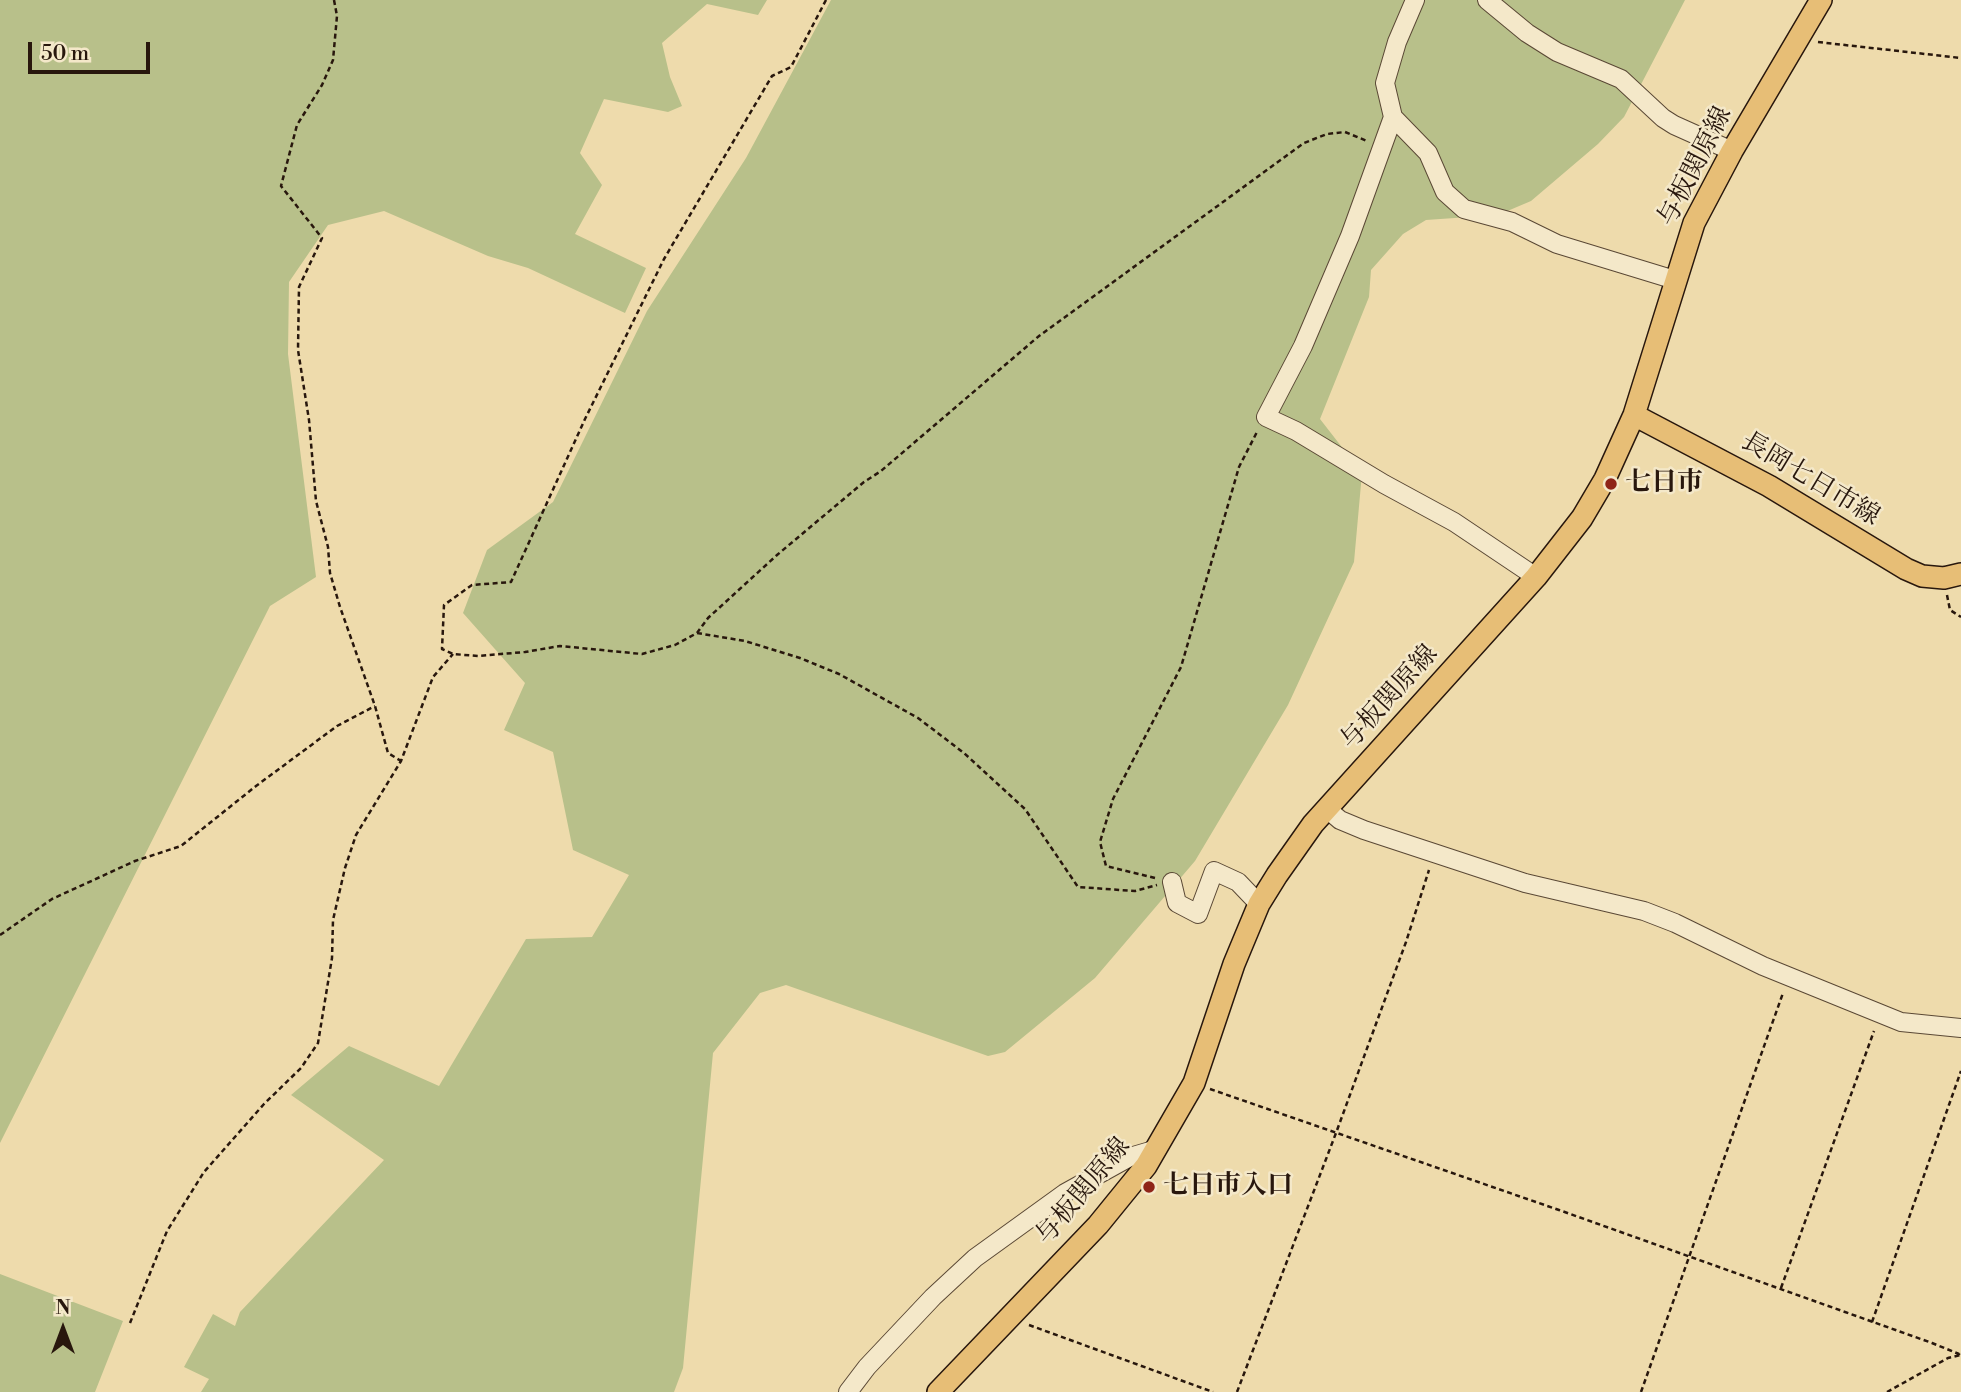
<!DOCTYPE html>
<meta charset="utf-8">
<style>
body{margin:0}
#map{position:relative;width:1961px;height:1392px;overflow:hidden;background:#eedbac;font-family:"Libre Bodoni",serif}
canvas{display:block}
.north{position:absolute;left:28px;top:1294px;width:70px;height:70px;-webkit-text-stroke:5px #f4e8c9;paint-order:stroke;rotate:0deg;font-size:19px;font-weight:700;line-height:28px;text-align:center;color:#28170d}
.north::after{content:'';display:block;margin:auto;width:24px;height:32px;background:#28170d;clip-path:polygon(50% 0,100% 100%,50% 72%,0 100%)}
.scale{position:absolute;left:28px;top:42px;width:122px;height:32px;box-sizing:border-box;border:4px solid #28170d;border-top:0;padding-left:9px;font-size:21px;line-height:24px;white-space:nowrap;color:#28170d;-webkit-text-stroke:5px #f4e8c9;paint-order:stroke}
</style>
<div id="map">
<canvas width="1961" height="1392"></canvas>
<div class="north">N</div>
<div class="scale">50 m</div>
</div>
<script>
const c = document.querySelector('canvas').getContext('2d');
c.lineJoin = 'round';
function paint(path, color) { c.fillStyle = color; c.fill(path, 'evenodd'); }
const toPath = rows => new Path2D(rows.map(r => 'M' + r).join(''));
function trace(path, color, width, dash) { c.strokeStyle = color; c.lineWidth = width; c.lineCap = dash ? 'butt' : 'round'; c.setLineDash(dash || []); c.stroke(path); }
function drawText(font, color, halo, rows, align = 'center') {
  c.font = font + ' "Libre Bodoni","Noto Serif JP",serif'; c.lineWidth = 5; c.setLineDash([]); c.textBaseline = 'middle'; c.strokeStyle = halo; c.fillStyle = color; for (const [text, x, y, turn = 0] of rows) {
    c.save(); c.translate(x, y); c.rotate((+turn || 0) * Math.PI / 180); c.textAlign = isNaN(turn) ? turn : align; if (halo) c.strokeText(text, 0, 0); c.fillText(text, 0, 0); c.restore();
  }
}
paint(toPath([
 [0,0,767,0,758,15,707,4,662,43,670,77,682,106,668,112,604,99,580,153,602,185,575,234,646,268,625,313,528,268,488,256,384,211,328,225,289,282,288,354,316,577,270,606,0,1143],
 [831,0,1685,0,1624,117,1598,144,1531,201,1498,215,1426,220,1403,234,1371,270,1369,297,1320,419,1362,473,1354,562,1288,705,1195,861,1095,978,1005,1052,988,1056,786,985,760,993,713,1053,683,1368,674,1392,201,1392,209,1379,184,1367,213,1314,235,1326,240,1312,384,1160,291,1095,349,1046,439,1086,526,939,592,937,629,875,573,850,553,752,504,730,525,683,463,613,487,550,553,502,647,311,746,158],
 [0,1274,123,1321,95,1392,0,1392]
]), '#b8c08a');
const minor = toPath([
 [1415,0,1397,42,1385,83,1393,117,1428,153,1445,192,1464,209,1512,222,1557,244,1675,280],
 [1487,0,1527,33,1557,52,1621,79,1663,118,1674,125,1732,151],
 [1393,117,1350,236,1303,346,1266,417,1296,431,1384,484,1454,522,1536,577],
 [1327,809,1340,820,1364,830,1525,883,1644,911,1675,923,1763,966,1901,1022,1961,1028],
 [1172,882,1177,903,1198,914,1214,871,1238,882,1259,904],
 [848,1392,867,1367,933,1297,975,1258,1065,1193,1130,1157,1157,1149]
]);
const major = toPath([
 [1634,415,1769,486,1906,569,1922,576,1944,578,1961,574],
 [938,1392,1098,1225,1146,1166,1194,1083,1234,964,1259,904,1277,875,1313,824,1536,577,1582,518,1605,479,1634,415,1694,223,1732,151,1821,0]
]);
trace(minor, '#5a4835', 20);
trace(major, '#28170d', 24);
trace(toPath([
 [334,0,337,16,333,60,322,85,297,125,281,186,322,238,299,287,298,350,309,420,316,501,328,547,330,573,340,607,375,706,388,753,401,761],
 [826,0,791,67,772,76,664,259,585,419,511,582,472,585,444,605,442,649,453,654,478,656,525,652,560,646,642,654,675,645,697,633,708,618,777,555,864,482,881,471,1039,336,1304,143,1327,134,1345,132,1367,141],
 [1818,42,1961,58],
 [1947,595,1950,610,1961,617],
 [697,633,745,641,800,658,839,674,918,718,964,753,1025,809,1078,887,1135,891,1157,885],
 [1155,878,1106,866,1100,842,1113,799,1181,667,1239,467,1258,430],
 [0,935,52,899,135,861,181,846,256,786,337,726,375,706],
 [1210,1089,1559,1210,1932,1343,1959,1354,1961,1351],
 [1781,1288,1874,1031],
 [1872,1322,1961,1071],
 [130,1323,167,1231,204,1172,264,1104,301,1068,318,1043,332,958,333,920,345,868,356,835,401,761,433,677,453,654],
 [1029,1325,1213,1392],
 [1237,1392,1336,1133,1406,942,1429,870],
 [1641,1392,1783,993],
 [1887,1392,1948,1358,1961,1355]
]), '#28170d', 2.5, [5, 3.5]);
trace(minor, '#f4e8c9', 18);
trace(major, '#e7be76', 21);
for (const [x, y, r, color] of [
 [1611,484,7,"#8f2418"],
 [1149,1187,7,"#8f2418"]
]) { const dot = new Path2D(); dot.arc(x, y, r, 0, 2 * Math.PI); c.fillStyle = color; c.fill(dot); trace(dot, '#f4e8c9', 2.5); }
drawText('26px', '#28170d', '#f4e8c9', [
 ["与板関原線",1696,167,-63],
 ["長岡七日市線",1810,480,31],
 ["与板関原線",1390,698,-48],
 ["与板関原線",1084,1192,-50]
]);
drawText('bold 26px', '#28170d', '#f4e8c9', [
 ["七日市",1625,484],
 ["七日市入口",1163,1187]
], 'left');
</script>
